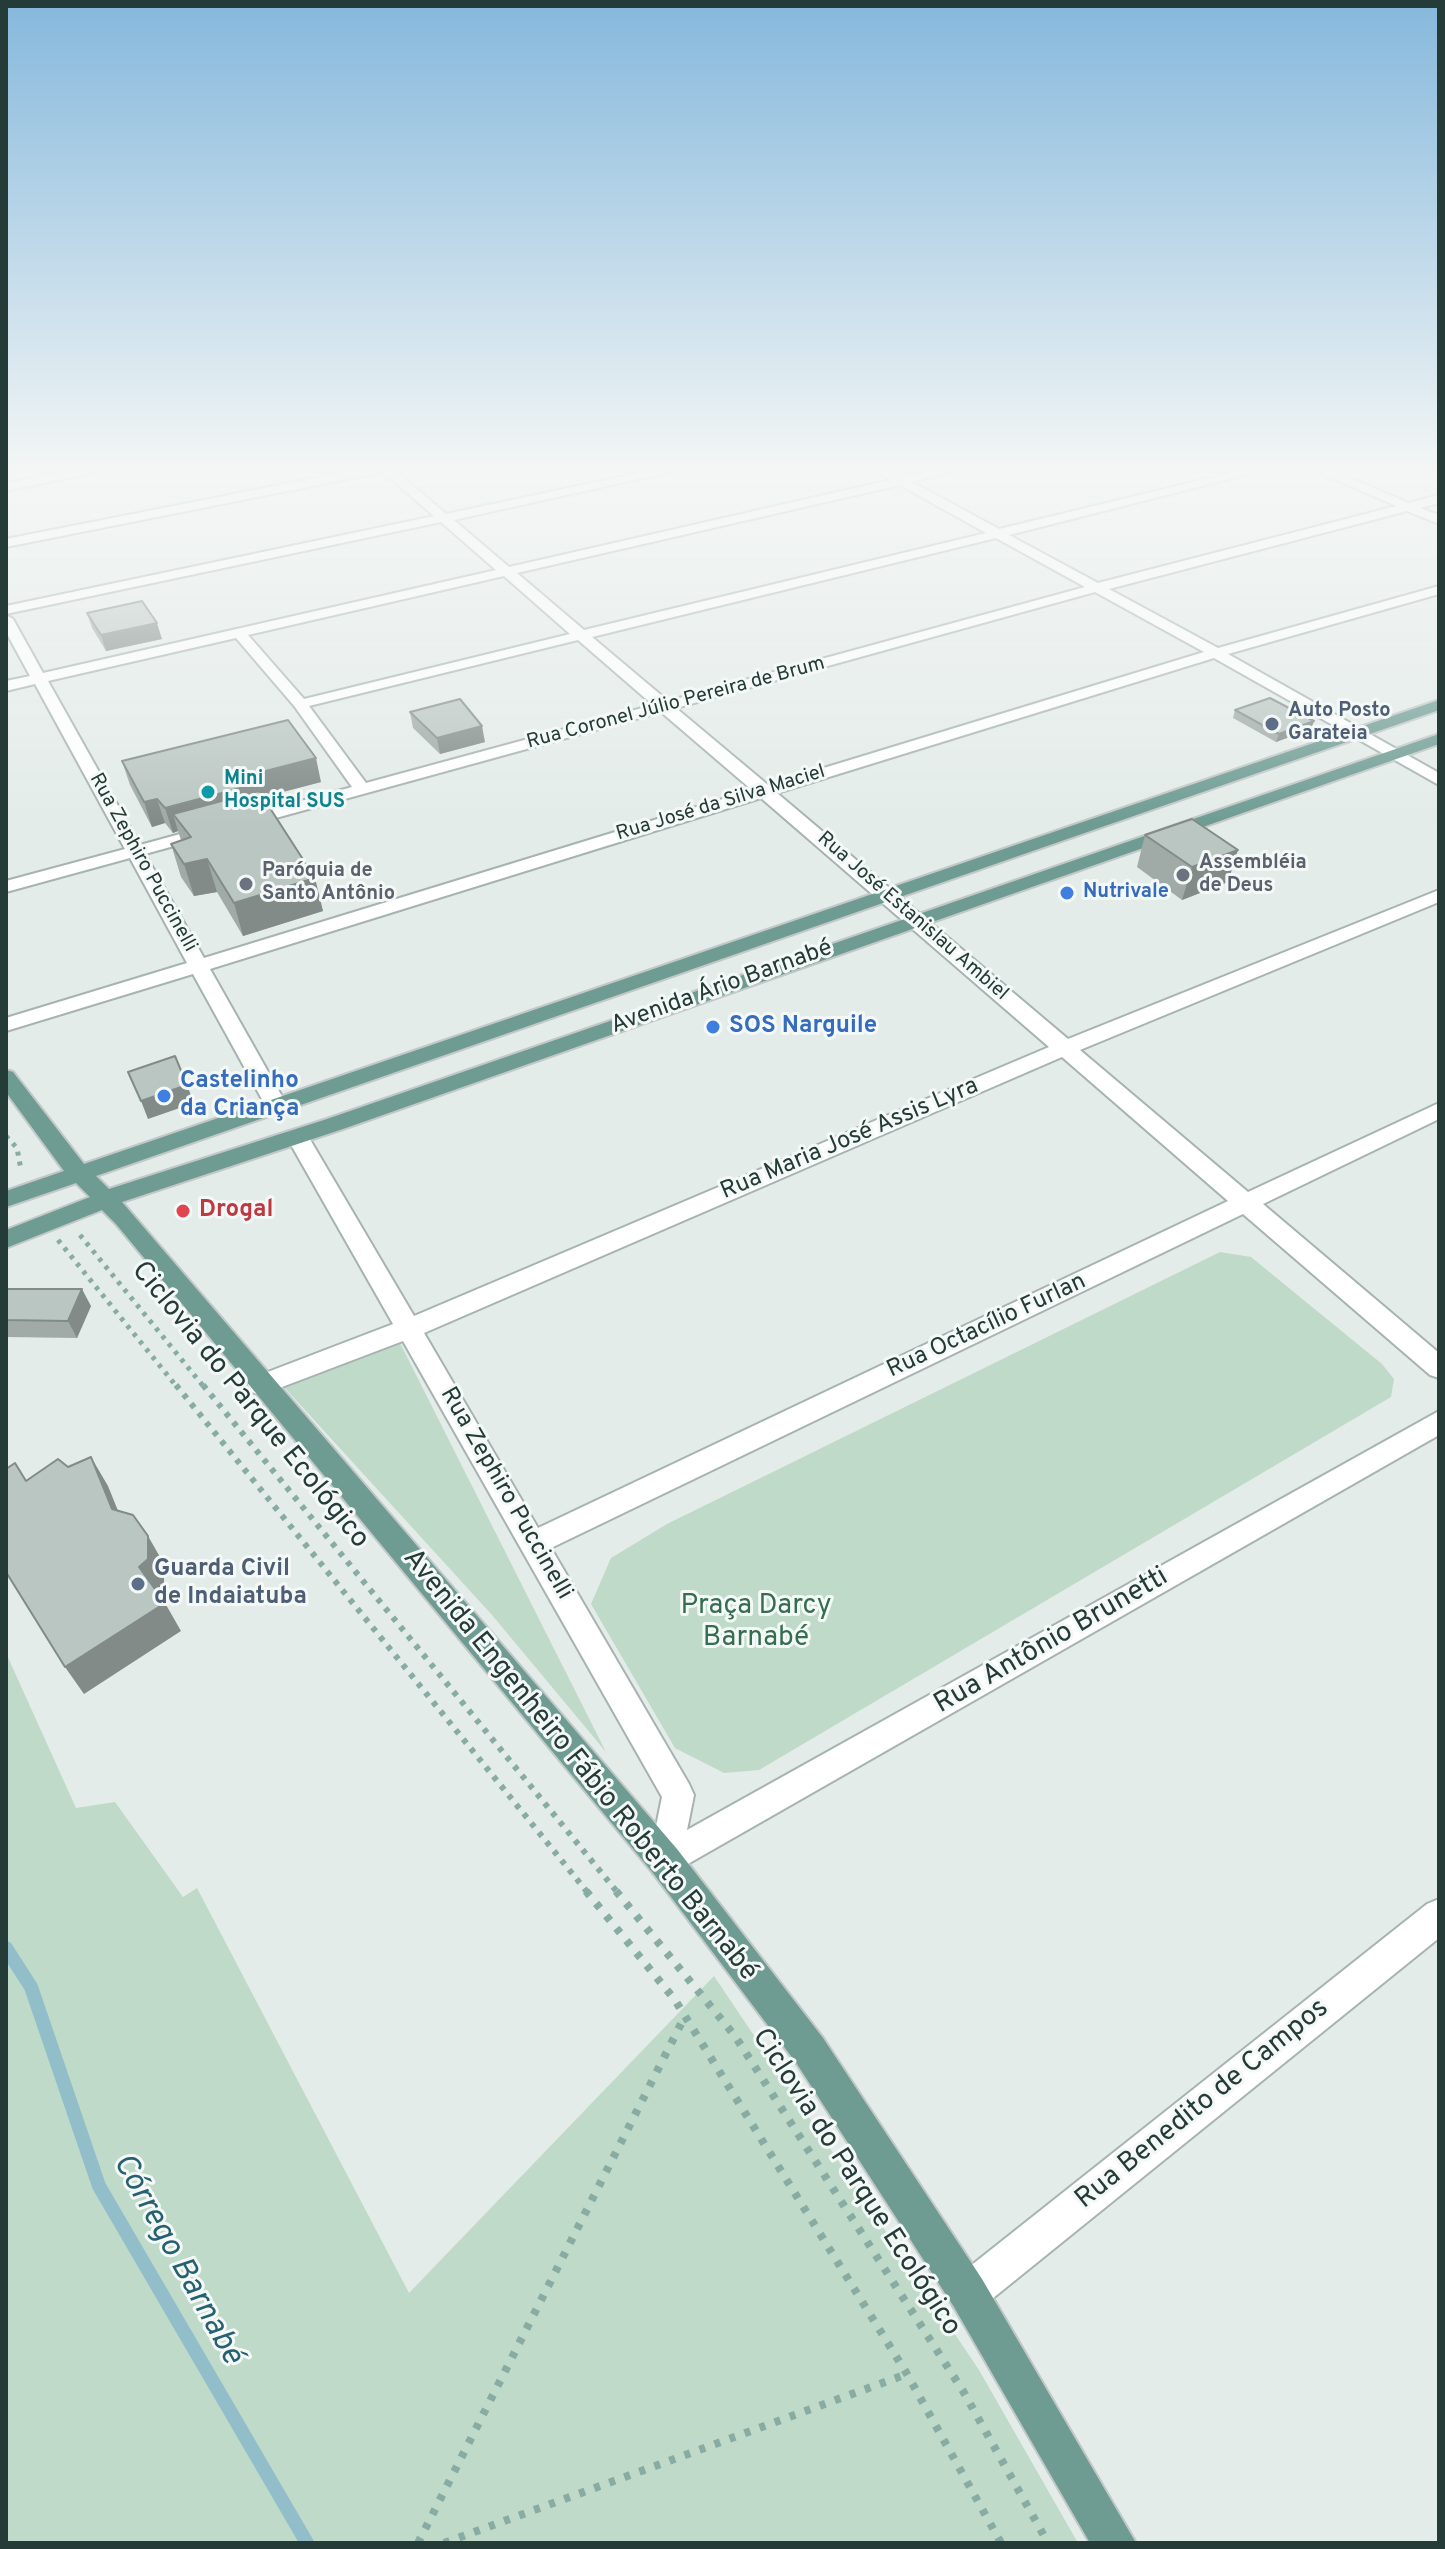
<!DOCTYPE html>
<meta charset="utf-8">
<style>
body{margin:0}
#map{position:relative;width:1445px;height:2549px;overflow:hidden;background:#e4ece9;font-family:Overpass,sans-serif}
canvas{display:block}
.frame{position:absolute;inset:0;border:8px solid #253b37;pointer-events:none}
</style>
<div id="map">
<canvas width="1445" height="2549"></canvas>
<div class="frame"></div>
</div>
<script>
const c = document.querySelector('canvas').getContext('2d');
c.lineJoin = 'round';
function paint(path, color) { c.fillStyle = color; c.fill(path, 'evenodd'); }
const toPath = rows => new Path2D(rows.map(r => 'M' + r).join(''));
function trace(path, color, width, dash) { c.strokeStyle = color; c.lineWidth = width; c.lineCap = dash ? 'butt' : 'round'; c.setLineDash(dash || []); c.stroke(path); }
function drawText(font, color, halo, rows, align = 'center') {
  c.font = font + ' Overpass,sans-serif'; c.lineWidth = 6; c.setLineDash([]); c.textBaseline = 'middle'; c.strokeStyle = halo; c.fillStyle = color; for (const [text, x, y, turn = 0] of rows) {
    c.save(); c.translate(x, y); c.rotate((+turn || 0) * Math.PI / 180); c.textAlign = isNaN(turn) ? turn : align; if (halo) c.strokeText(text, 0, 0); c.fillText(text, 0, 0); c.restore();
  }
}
paint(toPath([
 [1220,1252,1251,1257,1382,1364,1394,1379,1391,1397,759,1770,724,1773,675,1748,591,1604,611,1558,667,1524],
 [399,1341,606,1752,492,1615,284,1387],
 [6,1653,76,1808,115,1802,183,1897,197,1888,409,2293,714,1976,979,2370,1078,2543,6,2543]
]), '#bfdac8');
trace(toPath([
 [6,1948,31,1987,99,2186,307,2543]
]), '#92beca', 14);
const minor = toPath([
 [96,466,123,466,6,491,6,483,96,466],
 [376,466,402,466,395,470,446,514,672,466,697,466,454,520,509,567,890,480,868,466,884,466,903,477,949,466,972,466,912,482,999,529,1259,466,1281,466,1009,535,1098,583,1396,506,1305,466,1322,466,1409,503,1439,495,1439,503,1420,508,1439,515,1439,524,1407,511,1109,589,1218,648,1439,586,1439,594,1228,654,1439,773,1439,785,1214,658,777,793,1068,1039,1439,890,1439,902,1080,1050,1248,1192,1439,1103,1439,1119,1263,1204,1439,1353,1439,1378,1430,1375,1243,1214,551,1548,689,1784,694,1795,687,1830,1439,1411,1439,1435,665,1877,653,1873,649,1861,662,1797,403,1341,261,1395,252,1392,248,1385,252,1378,393,1324,286,1136,289,1131,305,1131,414,1316,1049,1047,761,798,210,969,288,1107,285,1112,269,1112,193,974,6,1031,6,1018,187,963,130,858,6,892,6,881,125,849,35,684,6,691,6,681,30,676,6,632,6,615,13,619,43,673,496,570,441,522,6,614,6,606,434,516,383,472,6,547,6,539,376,466],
 [900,485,986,533,584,630,517,573,900,485],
 [996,538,1085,587,668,701,592,637,996,538],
 [504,576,570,634,304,699,248,635,504,576],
 [1095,592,1204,652,768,785,676,708,1095,592],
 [236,638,295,707,352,787,140,845,48,681,236,638],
 [578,640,653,705,366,783,309,706,578,640],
 [661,712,752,790,204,958,145,854,661,712],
 [1062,1057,1228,1201,538,1528,424,1333,1062,1057],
 [1439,1899,1439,1938,982,2307,968,2313,954,2307,948,2293,954,2279,1427,1904,1439,1899]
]);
const major = toPath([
 [1439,700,1439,710,96,1176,109,1189,327,1119,1439,734,1439,744,343,1129,122,1202,677,1849,823,2038,982,2279,1136,2543,1090,2543,954,2307,797,2064,653,1873,116,1224,102,1210,6,1248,6,1230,90,1197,76,1183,6,1207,6,1191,64,1171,6,1092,6,1070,13,1072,84,1164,1439,700]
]);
trace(minor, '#a7b3b0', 4);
trace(major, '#c2c8c7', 4);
trace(toPath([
 [6,1136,17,1148,21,1170],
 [80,1235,204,1387],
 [58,1240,177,1387]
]), '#88aca3', 5, [4, 6]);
trace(toPath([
 [176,1385,588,1893],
 [203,1385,618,1893]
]), '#88aca3', 6, [5, 7]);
trace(toPath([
 [586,1891,675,2000,907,2374,1001,2543],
 [616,1891,735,2036,963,2391,1048,2543],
 [418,2543,685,2016],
 [444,2543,907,2374]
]), '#88aca3', 8, [6, 10]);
paint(minor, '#fff');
paint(major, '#6e9c93');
paint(toPath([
 [87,613,162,639,106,651,92,628],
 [1235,710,1314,721,1311,729,1276,742,1233,718],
 [410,712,485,742,440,754,413,728],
 [122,761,321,782,263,797,323,911,243,936,217,892,194,896,181,877,171,844,181,840,178,831,173,833,165,823,152,827,130,785],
 [1145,835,1228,882,1182,900,1137,867],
 [6,1291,91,1306,77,1338,6,1337]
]), '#a0aaa7');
paint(toPath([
 [157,623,162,639,106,651,101,635],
 [1314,721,1311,729,1276,742,1279,734],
 [482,726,485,742,440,754,437,738],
 [316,758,321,782,256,799,173,814,178,831,173,833,165,808,246,776],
 [157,799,165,823,152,827,144,802],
 [1238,850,1228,882,1182,900,1192,867],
 [207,859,217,892,194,896,184,864],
 [315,878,323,911,243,936,234,903],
 [187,1085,194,1103,148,1119,141,1101],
 [82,1289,91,1306,77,1338,68,1321],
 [91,1457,108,1486,129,1538,112,1509],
 [148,1536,164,1564,164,1587,156,1595,139,1567],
 [165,1603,181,1631,84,1694,65,1667]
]), '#828b88');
const building = toPath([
 [142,601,157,623,101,635,87,613,142,601],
 [1270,698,1314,721,1279,734,1235,710,1270,698],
 [460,699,482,726,437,738,410,712,460,699],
 [288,720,316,758,246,776,252,785,165,808,157,799,144,802,122,761,288,720],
 [259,791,315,878,234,903,207,859,184,864,171,844,191,837,173,814,259,791],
 [1192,819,1238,850,1192,867,1145,835,1192,819],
 [175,1056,187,1085,141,1101,128,1072,175,1056],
 [7,1289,82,1289,68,1321,6,1320,6,1291,7,1289],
 [91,1457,112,1509,133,1515,148,1536,148,1559,139,1567,165,1603,65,1667,6,1572,6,1469,15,1463,26,1481,58,1459,68,1467,91,1457]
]);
paint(building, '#bac6c2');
trace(building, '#828b88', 2);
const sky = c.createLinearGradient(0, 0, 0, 823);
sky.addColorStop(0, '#85b8dc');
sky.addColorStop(0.57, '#f3f6f5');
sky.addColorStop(1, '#f3f6f500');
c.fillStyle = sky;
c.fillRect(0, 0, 1445, 823);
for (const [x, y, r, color] of [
 [1272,724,8,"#5c6f8a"],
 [208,792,8,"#0f9aa8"],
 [1183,875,8,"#6b7280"],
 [246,884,8,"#6b7280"],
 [1067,893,8,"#3f7fe0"],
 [713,1027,8,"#3f7fe0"],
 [164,1096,8,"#3f7fe0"],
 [183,1211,8,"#e0444e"],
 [138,1584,8,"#5c6f8a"]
]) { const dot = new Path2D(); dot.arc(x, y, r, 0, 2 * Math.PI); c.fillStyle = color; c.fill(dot); trace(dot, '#f4f9f7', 3); }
drawText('20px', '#253b37', '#f4f9f7', [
 ["Rua Coronel Júlio Pereira de Brum",676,704,-15],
 ["Rua José da Silva Maciel",721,804,-17],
 ["Rua Zephiro Puccinelli",142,863,61],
 ["Rua José Estanislau Ambiel",912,917,41]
]);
drawText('bold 20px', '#4e5e75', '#f4f9f7', [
 ["Auto Posto",1288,712],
 ["Garateia",1288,735]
], 'left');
drawText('bold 20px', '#0d838f', '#f4f9f7', [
 ["Mini",224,780],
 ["Hospital SUS",224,803]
], 'left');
drawText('bold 20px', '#5b616d', '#f4f9f7', [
 ["Assembléia",1199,864],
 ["de Deus",1199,887],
 ["Paróquia de",262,872],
 ["Santo Antônio",262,895]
], 'left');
drawText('bold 20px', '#366cbe', '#f4f9f7', [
 ["Nutrivale",1083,893]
], 'left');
drawText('24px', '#253b37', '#f4f9f7', [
 ["Avenida Ário Barnabé",722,988,-20],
 ["Rua Maria José Assis Lyra",850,1140,-23],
 ["Rua Octacílio Furlan",987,1327,-25],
 ["Rua Zephiro Puccinelli",505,1494,60]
]);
drawText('bold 24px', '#366cbe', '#f4f9f7', [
 ["SOS Narguile",729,1027],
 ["Castelinho",180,1082],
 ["da Criança",180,1110]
], 'left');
drawText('bold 24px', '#be3a42', '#f4f9f7', [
 ["Drogal",199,1211]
], 'left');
drawText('bold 24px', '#4e5e75', '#f4f9f7', [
 ["Guarda Civil",154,1570],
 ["de Indaiatuba",154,1598]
], 'left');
drawText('28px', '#253b37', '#f4f9f7', [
 ["Ciclovia do Parque Ecológico",249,1406,51],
 ["Rua Antônio Brunetti",1052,1642,-30],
 ["Avenida Engenheiro Fábio Roberto Barnabé",579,1766,51],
 ["Rua Benedito de Campos",1203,2105,-39],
 ["Ciclovia do Parque Ecológico",855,2183,57]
]);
drawText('28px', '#346e4e', '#f4f9f7', [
 ["Praça Darcy",756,1607],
 ["Barnabé",756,1639]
]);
drawText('italic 32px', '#266071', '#f4f9f7', [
 ["Córrego Barnabé",176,2260,61]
]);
</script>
